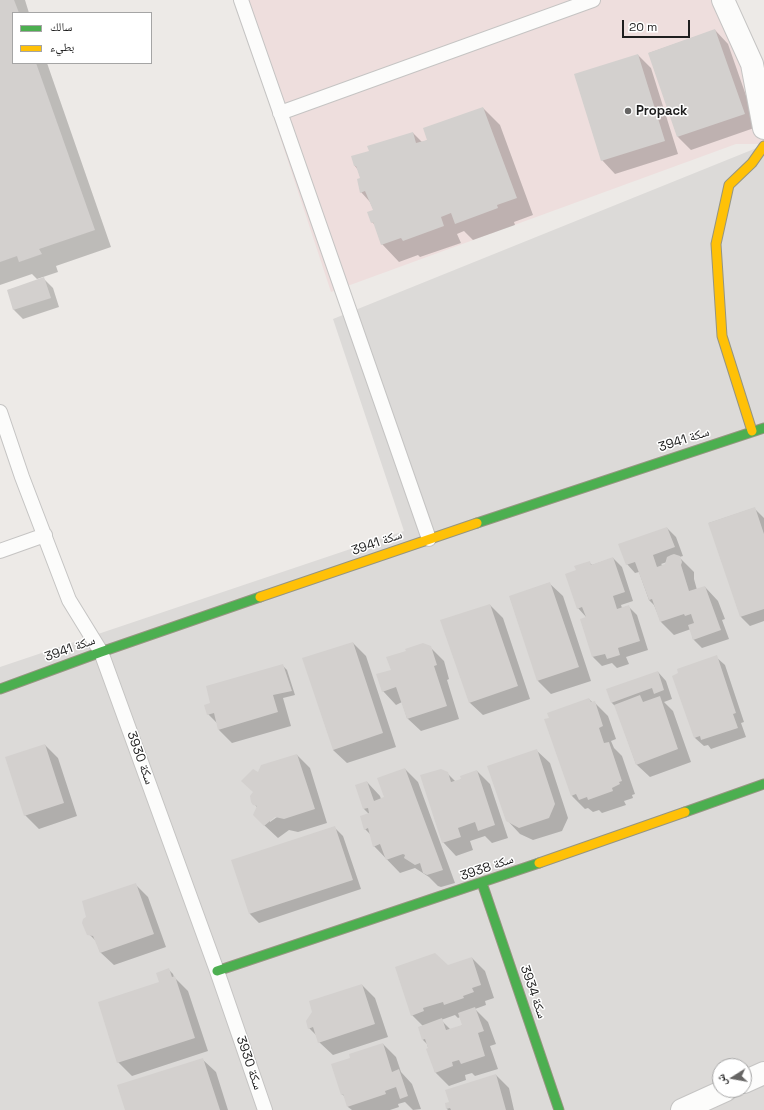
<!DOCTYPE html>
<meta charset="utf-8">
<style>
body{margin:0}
#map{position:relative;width:764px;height:1110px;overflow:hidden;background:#edeae7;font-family:"Space Grotesk","Noto Naskh Arabic",sans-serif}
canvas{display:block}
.legend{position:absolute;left:12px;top:12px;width:140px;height:52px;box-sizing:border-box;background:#fff;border:1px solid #a5a5a5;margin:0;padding:5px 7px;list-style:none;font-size:12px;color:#1e1e1e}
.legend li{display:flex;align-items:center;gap:8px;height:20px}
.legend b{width:20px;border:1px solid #a5a5a5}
.north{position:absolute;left:712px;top:1058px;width:40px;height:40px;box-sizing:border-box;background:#fff;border:1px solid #a5a5a5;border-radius:50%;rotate:259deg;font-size:11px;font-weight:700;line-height:16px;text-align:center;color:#1e1e1e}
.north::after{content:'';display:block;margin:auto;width:14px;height:18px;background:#666564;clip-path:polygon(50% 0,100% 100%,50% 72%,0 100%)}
.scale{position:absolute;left:622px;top:20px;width:68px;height:18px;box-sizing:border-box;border:2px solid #1e1e1e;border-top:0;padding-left:5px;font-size:12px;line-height:14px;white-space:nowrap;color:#1e1e1e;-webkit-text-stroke:3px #fff;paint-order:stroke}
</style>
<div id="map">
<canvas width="764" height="1110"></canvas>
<ul class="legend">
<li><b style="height:5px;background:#4caf50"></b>سالك</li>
<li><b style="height:5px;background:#ffc107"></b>بطيء</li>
</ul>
<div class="north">ش</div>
<div class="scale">20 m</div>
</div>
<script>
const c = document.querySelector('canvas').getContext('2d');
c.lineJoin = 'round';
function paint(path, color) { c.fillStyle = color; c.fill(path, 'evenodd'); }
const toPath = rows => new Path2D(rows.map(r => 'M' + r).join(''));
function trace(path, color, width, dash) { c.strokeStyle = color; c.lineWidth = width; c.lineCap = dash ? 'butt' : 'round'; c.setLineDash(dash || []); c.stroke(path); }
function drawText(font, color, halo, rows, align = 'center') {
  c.font = font + ' "Space Grotesk","Noto Naskh Arabic",sans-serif'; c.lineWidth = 3; c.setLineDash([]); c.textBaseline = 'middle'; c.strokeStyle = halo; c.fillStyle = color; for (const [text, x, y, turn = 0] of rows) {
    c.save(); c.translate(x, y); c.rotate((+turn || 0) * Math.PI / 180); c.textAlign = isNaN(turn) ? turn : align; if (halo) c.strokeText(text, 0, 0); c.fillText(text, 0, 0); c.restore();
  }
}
paint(toPath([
 [764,145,764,1110,0,1110,0,667,404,531,333,319],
 [720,1066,744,1066,744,1090,720,1090]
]), '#dcdad8');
paint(toPath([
 [235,0,723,0,764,144,736,144,331,292]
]), '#eededd');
paint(toPath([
 [0,0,25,0,29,13,13,13,13,63,47,63,111,247,56,266,58,272,37,279,32,274,0,285],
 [715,30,728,44,757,127,691,150,678,137,649,53],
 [638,55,651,68,678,154,615,174,602,160],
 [483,108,500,125,533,215,514,222,515,225,473,240,464,231,457,234,461,243,420,257,418,255,399,262,382,244,375,225,372,222,374,211,370,202,361,192,361,179,358,170,355,166,371,152,413,133,422,142,428,140],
 [44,279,53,288,59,307,23,319,14,310,8,290],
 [754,508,764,518,764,621,750,626,741,617,709,523],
 [667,528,676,537,683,556,679,557,694,572,694,579,697,590,705,587,718,601,725,619,722,620,729,639,702,648,693,639,691,629,674,635,661,622,654,605,649,600,639,572,635,573,627,564],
 [667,562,666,565,663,566,661,564],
 [613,558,622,567,633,601,621,605,622,608,628,606,637,615,648,650,626,657,629,664,617,668,612,663,602,666,593,657,581,620,587,618,578,608,577,571,589,562,592,565],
 [549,583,563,596,591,681,551,694,538,681,510,597],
 [490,605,503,618,530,699,483,715,469,702],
 [353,643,366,656,396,747,347,763,333,750],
 [430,647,444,661,449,679,447,680,459,719,421,731,407,718,402,702,396,705,383,691,392,671],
 [716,657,725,665,744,722,741,723,746,737,711,749,708,745,704,746,695,738],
 [283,666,287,670,295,695,283,698,291,726,232,743,219,730,218,724,208,714,212,703],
 [658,672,666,681,672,699,664,702,673,711,691,762,650,777,636,764,616,707,611,702],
 [589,699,593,703,594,702,608,716,616,739,611,741,614,748,622,756,635,794,632,795,633,798,624,801,626,805,602,813,599,810,593,812,588,808,585,809,572,796],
 [45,745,58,758,77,816,39,829,25,815],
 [536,750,550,763,568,818,562,831,533,840,520,834,507,820],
 [297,755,310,768,327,823,298,832,289,830,278,838,264,825,258,808,254,804,254,792,258,774],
 [278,813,280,815,270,822,270,820],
 [405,769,418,782,455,883,441,887,438,886,429,877,415,868,400,873,374,846,371,835,365,829,369,814,364,809,367,782,380,796,381,799,385,798],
 [477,771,490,784,508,838,492,843,485,836,470,841,473,850,456,856,443,842,447,773,456,782],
 [334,827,343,836,361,889,259,923,250,914,233,861],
 [135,884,148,897,166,947,114,965,100,952,97,942,89,934],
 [472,958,485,971,494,998,485,1001,486,1005,475,1009,488,1022,496,1044,490,1046,498,1069,475,1076,472,1073,465,1075,466,1080,449,1086,435,1072,427,1044,423,1040,419,1028,423,1026,412,1015,448,966],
 [455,1015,458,1018,460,1017,463,1025,451,1030,441,1020],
 [169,970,173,974,174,977,188,991,208,1051,132,1076,118,1062],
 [362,985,375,998,388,1037,333,1055,319,1042,317,1036,309,1028],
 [383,1044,396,1057,401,1072,412,1084,421,1109,413,1110,405,1102,398,1104,399,1107,390,1110,352,1110,348,1107,345,1097,342,1094,351,1058],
 [202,1059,216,1072,228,1110,126,1110],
 [496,1075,509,1088,514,1110,448,1110,447,1109,446,1104,450,1103]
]), '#0003');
paint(toPath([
 [0,0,14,0,19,13,13,13,13,63,36,63,95,230,39,249,42,254,19,262,17,256,0,262],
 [715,29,745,114,677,137,648,53],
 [638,54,665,141,601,161,574,74],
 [483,107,517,198,497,205,498,208,455,224,451,213,441,217,444,226,403,241,401,238,381,245,373,222,371,223,367,212,373,210,365,191,360,193,357,179,360,178,356,166,354,166,351,156,369,151,367,146,413,132,416,143,427,140,423,128],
 [44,277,51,298,13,310,7,290],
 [755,507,764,534,764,609,740,617,708,523],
 [667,527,675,547,653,555,657,567,665,564,667,557,671,555,674,554,680,556,682,562,681,565,689,591,705,586,721,630,693,640,688,625,694,623,691,614,685,616,684,614,660,622,652,599,649,600,635,562,626,565,618,544],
 [613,557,625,592,613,596,617,609,629,605,640,641,618,648,620,655,607,659,605,654,592,657,580,619,586,617,582,607,577,609,565,574,576,570,574,566,590,561,591,565],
 [550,582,579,667,537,681,509,596],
 [490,604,518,686,469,703,440,620],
 [353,642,383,733,333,750,302,658],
 [423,643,431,646,437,665,434,666,447,706,407,719,396,687,382,692,376,674,391,670,386,657,406,651,405,649],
 [717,655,736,713,733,714,738,728,701,740,700,736,694,738,672,676,678,673,677,669],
 [283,664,292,691,273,695,278,712,218,730,214,713,207,715,204,705,210,703,206,686],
 [658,671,664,690,654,694,652,688,611,703,606,689],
 [640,695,643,702,660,696,678,749,636,765,614,705],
 [589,698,591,702,595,701,603,726,599,728,604,743,609,742,622,781,619,782,620,784,612,788,613,791,588,800,587,797,579,800,576,794,571,796,544,719,549,718,547,713],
 [45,744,64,803,24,816,5,757],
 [537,749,555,804,549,818,519,828,506,821,487,766],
 [297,754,315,809,284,819,275,817,264,826,253,815,257,806,253,805,251,802,250,796,253,792,241,781,253,769,258,772,261,765],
 [405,768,443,870,427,875,423,873,420,863,415,865,404,858,405,855,403,854,386,860,380,844,373,847,368,828,364,830,360,816,369,813,368,808,363,809,355,785,367,781,374,801,384,797,377,778],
 [441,769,448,772,451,782,461,779,460,776,477,770,495,825,478,831,475,822,458,828,461,837,442,843,420,775],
 [335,826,353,880,249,914,231,860],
 [136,883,154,934,100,953,93,936,87,935,82,923,83,919,86,917,82,901],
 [435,953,448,965,472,957,481,985,472,988,474,992,463,996,464,998,444,1005,443,1002,423,1008,424,1011,411,1016,395,967],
 [169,968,172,977,175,976,195,1038,117,1063,98,1002,159,982,156,973],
 [362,984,375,1024,318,1043,313,1027,308,1029,306,1021,312,1012,309,1001],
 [475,1007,484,1031,478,1033,485,1056,461,1064,459,1060,452,1062,453,1066,435,1073,426,1049,428,1048,425,1039,422,1040,418,1027,442,1018,446,1030,462,1025,458,1013],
 [383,1043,392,1072,399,1069,408,1096,400,1099,396,1087,385,1091,386,1094,347,1107,343,1094,341,1095,331,1064,350,1058,349,1054],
 [203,1058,220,1110,125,1110,117,1085],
 [496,1074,506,1110,451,1110,450,1108,446,1109,445,1103,449,1102,445,1090]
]), '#d3d0ce');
const lane = toPath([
 [241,0,429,539],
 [280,113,593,0],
 [0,412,22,477,69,600,101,652,217,971,265,1110],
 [0,551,45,535]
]);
const street = toPath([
 [723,0,752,64,764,128],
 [744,1082,764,1073],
 [682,1110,726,1090]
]);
const fast = toPath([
 [477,523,764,428],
 [0,689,101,652,260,597],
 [685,812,764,784],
 [482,883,559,1110],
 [217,971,539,863]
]);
const slow = toPath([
 [752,431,722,336,716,244,729,185,752,163,764,146],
 [260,597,477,523],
 [539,863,685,812]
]);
trace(lane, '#c5c4c3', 16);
trace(street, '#c5c4c3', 24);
trace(fast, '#969580', 11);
trace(slow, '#969580', 11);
trace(lane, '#fcfcfb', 14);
trace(street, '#fcfcfb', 22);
trace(fast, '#4caf50', 9);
trace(slow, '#ffc107', 9);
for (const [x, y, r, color] of [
 [628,111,4,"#666564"]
]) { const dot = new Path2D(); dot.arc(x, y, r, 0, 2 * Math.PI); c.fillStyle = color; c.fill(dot); trace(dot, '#fff', 1.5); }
drawText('bold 13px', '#1e1e1e', '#fff', [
 ["Propack",636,111]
], 'left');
drawText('13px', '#1e1e1e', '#fff', [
 ["سكة 3941",684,440,-18],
 ["سكة 3941",377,543,-19],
 ["سكة 3941",70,649,-20],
 ["سكة 3930",140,758,70],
 ["سكة 3938",487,868,-19],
 ["سكة 3934",533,992,71],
 ["سكة 3930",249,1063,71]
]);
</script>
